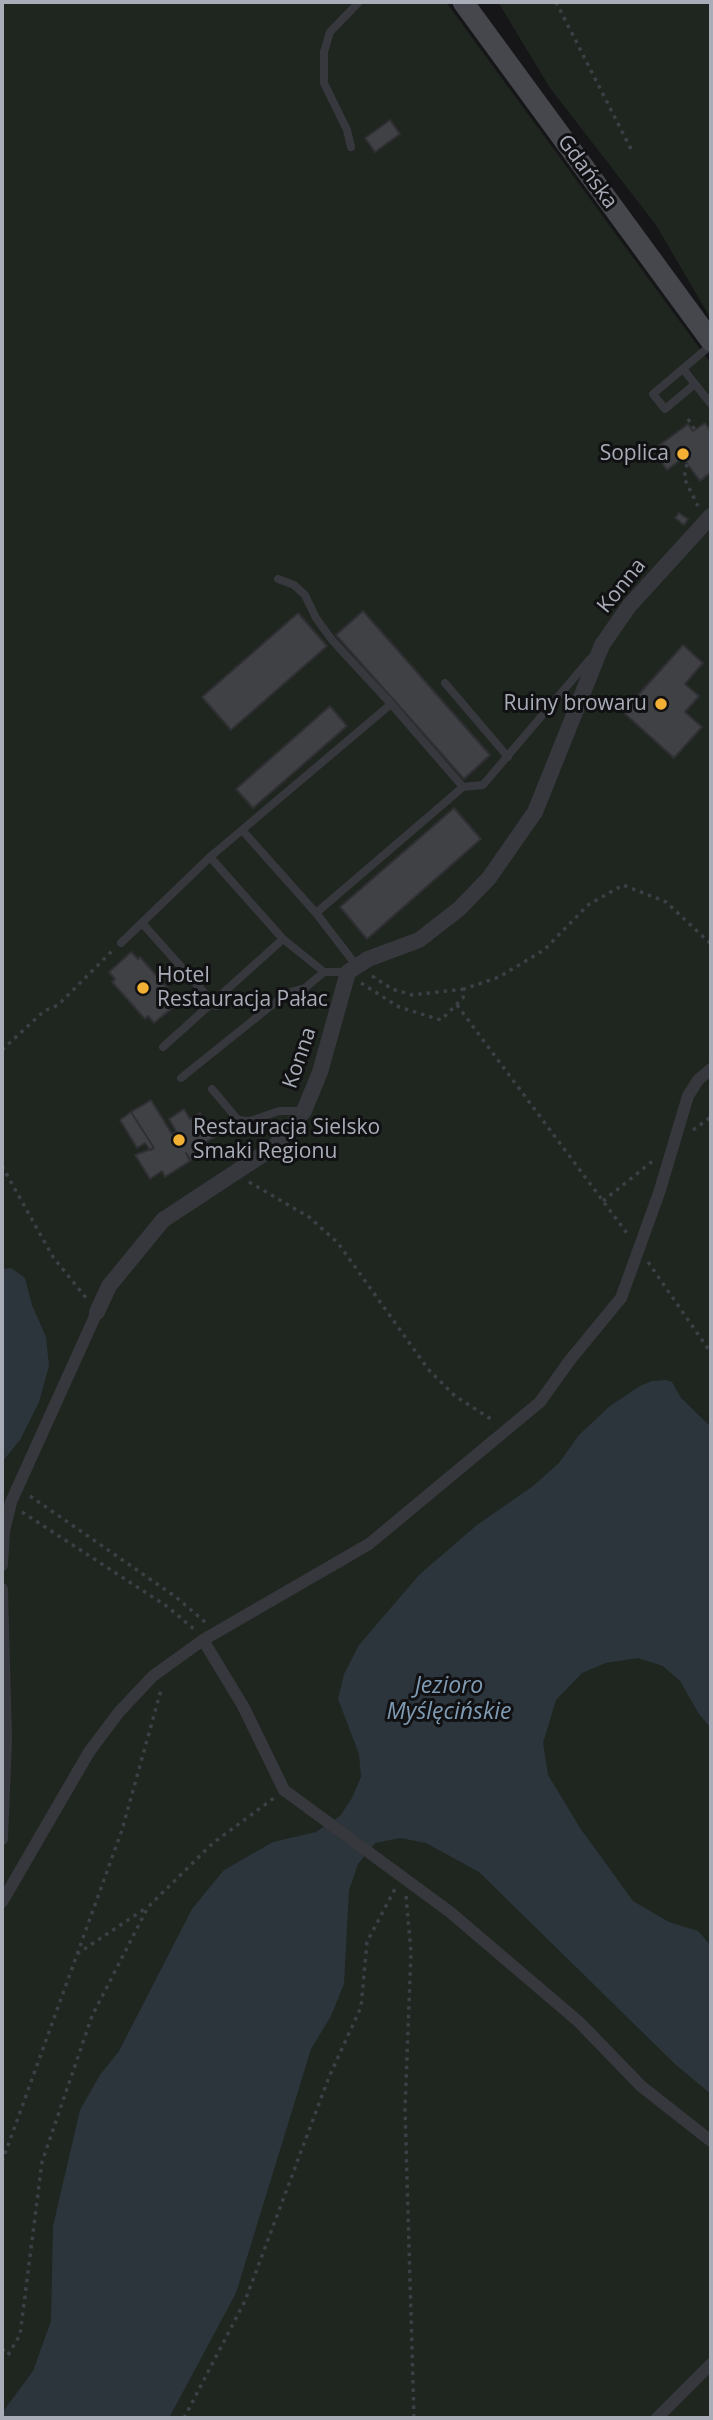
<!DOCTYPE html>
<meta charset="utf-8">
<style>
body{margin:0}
#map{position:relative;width:713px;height:2420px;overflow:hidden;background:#161618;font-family:"Open Sans",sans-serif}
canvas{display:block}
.frame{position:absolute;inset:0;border:4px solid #a8adb8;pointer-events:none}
</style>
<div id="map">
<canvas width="713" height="2420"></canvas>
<div class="frame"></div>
</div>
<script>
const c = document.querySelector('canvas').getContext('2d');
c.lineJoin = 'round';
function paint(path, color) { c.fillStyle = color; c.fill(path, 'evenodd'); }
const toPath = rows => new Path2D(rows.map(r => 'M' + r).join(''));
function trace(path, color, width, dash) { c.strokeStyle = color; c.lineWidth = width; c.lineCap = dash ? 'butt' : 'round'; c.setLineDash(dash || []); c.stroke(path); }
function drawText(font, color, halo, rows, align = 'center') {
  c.font = font + ' "Open Sans",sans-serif'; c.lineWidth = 6; c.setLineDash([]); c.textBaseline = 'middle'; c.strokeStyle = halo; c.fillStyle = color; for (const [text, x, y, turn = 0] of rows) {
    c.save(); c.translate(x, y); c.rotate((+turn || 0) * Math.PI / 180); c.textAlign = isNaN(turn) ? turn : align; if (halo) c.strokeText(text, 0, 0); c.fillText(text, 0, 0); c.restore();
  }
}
paint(toPath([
 [2,2,446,2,711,364,711,2418,2,2418],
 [498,2,711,2,711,319,656,225,550,88]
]), '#1e261f');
paint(toPath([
 [11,1268,25,1278,32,1305,46,1337,49,1366,39,1402,20,1440,2,1462,2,1269],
 [666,1380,672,1382,681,1398,711,1427,711,1728,699,1714,680,1681,663,1666,638,1658,606,1663,582,1673,556,1700,543,1743,548,1775,580,1828,633,1901,669,1922,698,1931,711,1946,711,2094,675,2064,479,1872,426,1843,400,1838,375,1843,358,1864,349,1890,344,1984,331,2016,311,2049,236,2293,169,2418,2,2418,2,2413,33,2371,51,2321,53,2226,80,2110,100,2075,119,2051,192,1909,224,1870,273,1842,316,1832,340,1816,352,1798,361,1777,359,1754,338,1699,344,1674,359,1645,419,1575,477,1525,533,1486,559,1463,579,1435,610,1406,640,1386,652,1381]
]), '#2c353c');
const building = toPath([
 [390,120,400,134,375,152,365,138,390,120],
 [705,423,711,431,711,472,700,481,683,458,667,470,653,450,688,424,693,431,705,423],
 [679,513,688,519,684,525,675,518,679,513],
 [363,611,490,755,464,779,336,635,363,611],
 [298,613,327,646,231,730,202,697,298,613],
 [683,645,703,663,685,684,699,696,685,712,702,727,674,758,623,712,683,645],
 [330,706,347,726,253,808,236,789,330,706],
 [454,808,481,839,367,939,340,907,454,808],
 [131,952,138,959,140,957,173,994,170,997,177,1004,154,1023,148,1016,145,1019,112,982,115,979,109,972,131,952],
 [151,1100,172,1134,176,1131,169,1119,184,1109,190,1119,200,1113,215,1137,206,1142,210,1148,191,1160,186,1153,190,1161,165,1177,162,1171,150,1179,135,1155,154,1148,131,1112,151,1100],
 [131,1112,154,1148,150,1150,145,1143,137,1148,120,1120,131,1112]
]);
paint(building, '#404145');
trace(building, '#303034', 2);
trace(toPath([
 [556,2,633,153],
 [688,419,695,430],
 [687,464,684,478,698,506],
 [372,976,392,989,412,995,464,989],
 [361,983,399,1007,441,1020,463,998,464,989,499,977,544,950,588,905,623,885,666,902,711,944],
 [457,1005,629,1236],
 [2,1050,44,1011,58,1005,114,949],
 [693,1130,711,1117],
 [2,1166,53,1257,87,1299],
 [249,1182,309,1217,338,1243,428,1369,455,1396,494,1421],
 [603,1201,654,1160],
 [648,1262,711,1353],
 [30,1496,176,1597,205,1622],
 [22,1512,168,1607,195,1630],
 [406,1896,411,1952,405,2109,414,2418],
 [77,1954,146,1908],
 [2,2162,122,1830,161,1690],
 [2,2349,8,2355,20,2335,42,2162,92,2016,148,1907,213,1843,274,1798],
 [184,2418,245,2301,329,2077,361,2007,367,1942,396,1887]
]), '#3d3f44', 3.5, [3.5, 5]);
trace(toPath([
 [351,147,347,130,324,83,324,52,330,32,359,2],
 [683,369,711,404],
 [695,384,665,409,653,394,711,345],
 [278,579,294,585,305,595,316,618,332,640,391,704],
 [445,683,508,757],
 [463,787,483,785,590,659],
 [316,913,356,965],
 [142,923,216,1006],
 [283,939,324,972],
 [121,943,210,857,391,704,463,787,316,913,242,830],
 [163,1047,283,939,210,857],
 [181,1078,287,993,305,988,324,972,348,972],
 [212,1089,238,1120,250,1121,279,1111,304,1111]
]), '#37383d', 8);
trace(toPath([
 [2,1565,4,1531,11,1502,97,1312],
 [2,1589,6,1739,2,1839],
 [203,1640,243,1706,284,1790,450,1912,579,2022,641,2086,711,2141],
 [2,1902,89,1752,119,1712,153,1676,203,1640,369,1544,540,1402,570,1360,621,1298,659,1193,688,1096,698,1080,711,1069],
 [657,2418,711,2364]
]), '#37383d', 12);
trace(toPath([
 [97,1312,109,1286,163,1220,274,1147,304,1111,320,1072,348,972,368,959,419,940,459,909,489,878,535,812,602,645,629,606,711,516]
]), '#37383d', 16);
trace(toPath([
 [463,2,711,341]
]), '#45474d', 21);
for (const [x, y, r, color] of [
 [683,454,7,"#f2b134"],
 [661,704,7,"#f2b134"],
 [143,988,7,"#f2b134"],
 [179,1140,7,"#f2b134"]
]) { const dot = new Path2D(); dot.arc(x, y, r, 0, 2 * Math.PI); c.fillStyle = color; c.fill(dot); trace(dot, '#111113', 2.5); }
drawText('21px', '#a8adb8', '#111113', [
 ["Gdańska",587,172,54],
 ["Konna",622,586,-51],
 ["Konna",300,1058,-71]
]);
drawText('21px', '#a8adb8', '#111113', [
 ["Soplica",669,454],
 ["Ruiny browaru",647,704],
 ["Hotel",157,976,"left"],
 ["Restauracja Pałac",157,1000,"left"],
 ["Restauracja Sielsko",193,1128,"left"],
 ["Smaki Regionu",193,1152,"left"]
], 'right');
drawText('italic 23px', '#7f9bb3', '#111113', [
 ["Jezioro",449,1686],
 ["Myślęcińskie",449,1712]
]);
</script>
